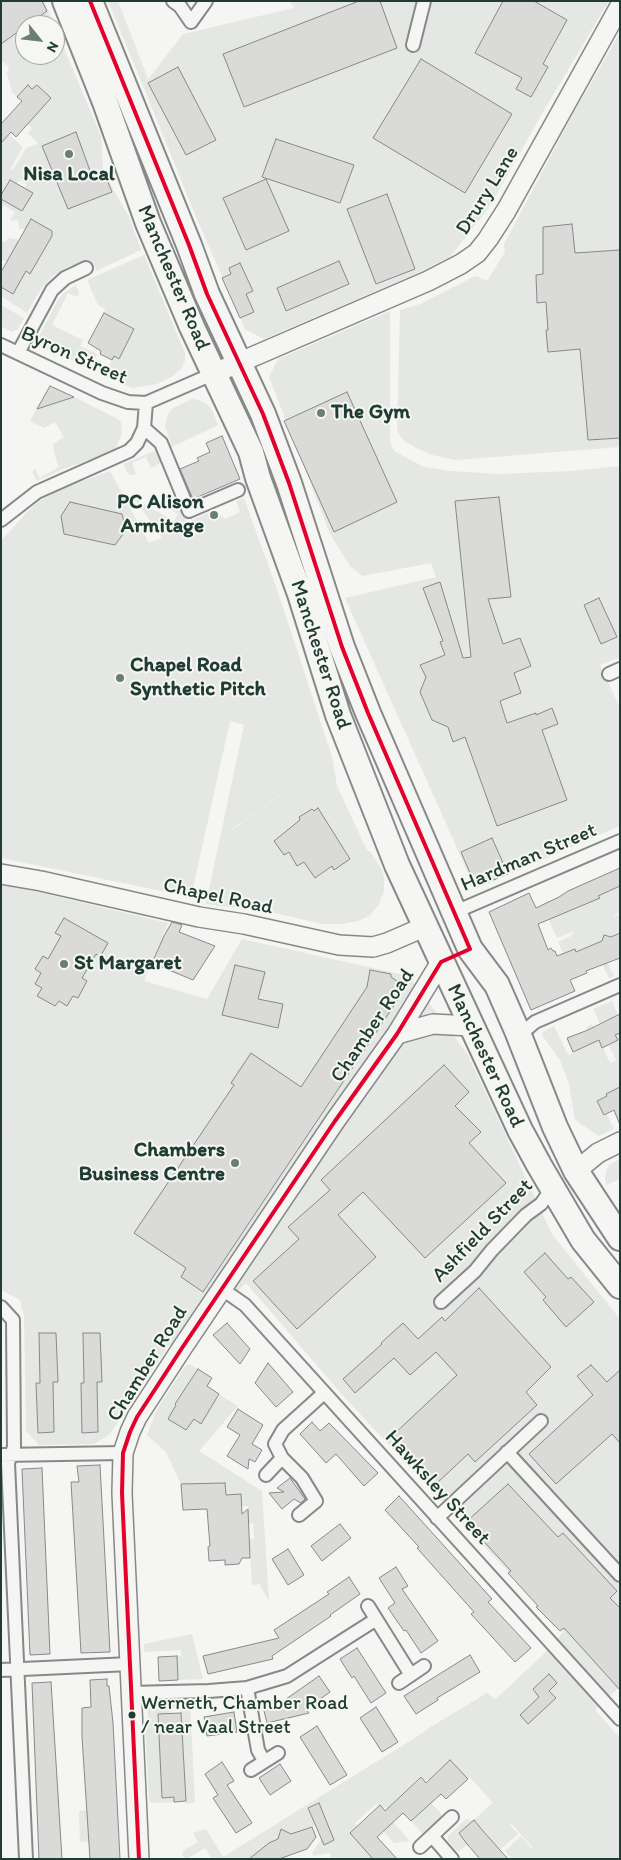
<!DOCTYPE html>
<style>
body{margin:0}
#map{position:relative;width:621px;height:1860px;overflow:hidden;background:#f5f5f3;font-family:Itim,sans-serif}
canvas{display:block}
.frame{position:absolute;inset:0;border:2px solid #1f3d34;pointer-events:none}
.north{position:absolute;left:15px;top:15px;width:50px;height:50px;box-sizing:border-box;background:#f6f6f2;border:1px solid #a0aca6;border-radius:50%;rotate:119deg;font-size:14px;font-weight:700;line-height:20px;text-align:center;color:#1f3d34}
.north::after{content:'';display:block;margin:auto;width:18px;height:22px;background:#6a7d77;clip-path:polygon(50% 0,100% 100%,50% 72%,0 100%)}
</style>
<div id="map">
<canvas width="621" height="1860"></canvas>
<div class="frame"></div>
<div class="north">N</div>
</div>
<script>
const c = document.querySelector('canvas').getContext('2d');
c.lineJoin = 'round';
function paint(path, color) { c.fillStyle = color; c.fill(path, 'evenodd'); }
const toPath = rows => new Path2D(rows.map(r => 'M' + r).join(''));
function trace(path, color, width, dash) { c.strokeStyle = color; c.lineWidth = width; c.lineCap = dash ? 'butt' : 'round'; c.setLineDash(dash || []); c.stroke(path); }
function drawText(font, color, halo, rows, align = 'center') {
  c.font = font + ' Itim,sans-serif'; c.lineWidth = 4; c.setLineDash([]); c.textBaseline = 'middle'; c.strokeStyle = halo; c.fillStyle = color; for (const [text, x, y, turn = 0] of rows) {
    c.save(); c.translate(x, y); c.rotate((+turn || 0) * Math.PI / 180); c.textAlign = isNaN(turn) ? turn : align; if (halo) c.strokeText(text, 0, 0); c.fillText(text, 0, 0); c.restore();
  }
}
paint(toPath([
 [1,1,44,1,54,25,25,25,25,55,55,55,55,27,101,136,103,171,129,217,141,250,96,271,94,264,88,261,69,266,37,144,73,131,57,99,1,61],
 [290,1,609,1,543,112,490,206,451,256,418,273,264,339,245,329,194,212,143,86,183,34,294,8],
 [620,33,620,447,456,460,432,455,416,448,403,440,397,431,400,310,420,304,475,276,487,281,505,252,504,244,574,112],
 [390,311,390,441,394,451,424,467,449,471,498,474,572,471,620,466,620,657,600,665,620,708,620,826,480,887,474,886,345,598,436,577,431,563,362,576,350,566,330,534,269,377,278,359],
 [332,757,337,786,365,846,384,876,384,891,378,906,369,916,358,921,342,924,322,924,255,908,216,906,232,830],
 [242,939,409,976,468,1055,552,1234,620,1319,620,1687,595,1710,620,1738,620,1859,543,1859,427,1729,487,1693,495,1700,543,1655,564,1631,345,1398,246,1283,213,1314,189,1348,169,1345,158,1338,57,1304,1,1283,1,1127,33,1099,104,1201,207,999]
]), '#e5e7e4');
paint(toPath([
 [108,1,118,1,148,79,143,86],
 [24,49,25,55,37,55,61,107,71,103,67,92,77,89,90,117,73,132,39,144,28,133,32,128,27,124,51,98,37,85,32,89,28,86,17,97,12,92,7,74,9,66,4,64],
 [155,95,186,155,201,148,210,166,195,174,192,168,184,172,181,171,153,101],
 [5,131,23,147,11,168,13,170,26,148,37,144,69,266,53,276,42,287,27,313,1,296,1,287,13,294,13,266,1,259,1,242,7,241,8,238,16,239,43,251,53,232,37,223,25,229,19,229,18,220,10,221,15,212,4,205,1,209,1,199,22,211,32,193,25,188,27,184,20,180,17,184,10,180,1,195,1,143],
 [144,255,185,353,185,361,181,369,173,376,157,384,132,388,104,376,114,356,119,359,134,329,104,313,105,309,98,305,87,280],
 [76,285,79,293,77,297,68,293,52,325,83,340,80,346,97,354,90,369,40,345,39,341,39,336,58,300,65,292],
 [1,305,24,318,18,329,12,332,1,326],
 [68,394,116,418,121,422,122,433,115,450,61,470,37,481,32,472,35,469,40,478,59,467,55,456,53,444,64,437,55,422,44,428,30,421,39,405,40,407,69,398],
 [192,399,199,400,208,405,212,410,218,425,172,447,165,426,168,414,173,408],
 [157,450,161,463,151,468,146,457,132,463,136,474,134,475,131,475,126,471,124,464],
 [110,471,149,543,162,538,134,498,174,521,178,514,169,509,179,505,187,523,214,510,225,519,240,512,236,501,244,498,278,592,332,757,231,830,233,832,228,885,241,887,238,908,206,904,244,725,230,721,191,897,1,858,1,541,28,511,39,501,66,487],
 [370,851,382,870,384,881,382,896,378,904,368,915,354,895,379,877,373,867,375,865,367,853],
 [582,884,590,902,599,898,598,895,620,886,620,912,613,916,614,917,620,914,620,935,619,933,611,937,612,939,606,935,603,937,603,943,600,947,614,976,609,978,602,964,586,948,580,950,577,955,574,949,567,952,568,959,576,978,574,978,558,942,571,936,574,931,557,938,542,905,548,902,576,908,587,904,579,886],
 [1,885,29,890,168,923,144,981,207,999,104,1201,33,1099,1,1127],
 [261,891,264,891,261,907,272,909,273,906,284,909,285,906,322,911,324,900,326,900,333,909,338,906,340,910,353,901,365,916,359,920,338,924,322,923,256,909],
 [612,1001,618,1015,600,1023,593,1009],
 [592,1024,610,1063,616,1060,609,1045,617,1040,615,1035,620,1033,620,1094,617,1089,597,1101,604,1115,607,1114,614,1129,599,1136,575,1120,569,1084,560,1060,542,1035,543,1032,554,1026,568,1055,593,1043,586,1027],
 [620,1159,620,1179,606,1185,605,1178,606,1171,609,1165],
 [540,1225,547,1228,552,1234,525,1256,522,1250,526,1237,533,1229],
 [1,1283,57,1304,158,1338,169,1345,110,1434,94,1444,39,1445,26,1431,24,1316,20,1300,1,1290],
 [40,1333,56,1333,58,1382,53,1382,54,1432,38,1432,36,1383,40,1383],
 [100,1333,101,1382,97,1382,98,1432,82,1433,81,1383,84,1383,83,1334],
 [189,1364,198,1369,175,1404,176,1405,168,1419,186,1430,194,1419,201,1423,207,1394,216,1400,220,1395,238,1406,199,1451,262,1491,269,1602,260,1584,252,1585,250,1547,242,1547,242,1540,254,1539,253,1523,242,1524,241,1517,249,1517,248,1506,241,1506,226,1495,225,1483,181,1484,166,1452,147,1435,157,1409,186,1365],
 [192,1634,203,1679,178,1680,177,1656,181,1656,181,1650,144,1652,144,1644],
 [543,1655,564,1677,558,1682,548,1672,530,1689,537,1697,517,1716,519,1719,515,1723,495,1701,490,1702,442,1744,437,1740,470,1777,468,1779,429,1781,427,1779,425,1781,420,1777,387,1809,385,1807,383,1809,377,1803,355,1823,357,1826,350,1833,372,1858,371,1859,331,1859,330,1853,314,1856,312,1853,329,1828,319,1803,308,1808,315,1825,273,1841,279,1856,272,1859,263,1848,249,1859,212,1859,205,1848,187,1859,185,1859,182,1854,184,1850,198,1842,193,1833,206,1829,223,1857,487,1693,495,1700],
 [566,1679,597,1712,583,1724,558,1698,564,1692,559,1686],
 [190,1704,195,1803,186,1804,181,1708,169,1708,170,1713,158,1714,163,1798,174,1797,174,1802,153,1803,149,1801,145,1726,148,1721,147,1705],
 [493,1802,511,1823,510,1825,518,1834,500,1850,474,1820],
 [431,1803,443,1816,423,1834,411,1821],
 [95,1810,89,1841,80,1842,79,1811],
 [466,1819,473,1821,459,1833,468,1844,458,1852,448,1841,448,1836],
 [393,1822,410,1841,394,1843,383,1831],
 [521,1836,532,1849,534,1848,543,1859,513,1859,507,1854,505,1851]
]), '#e4e7e3');
const building = toPath([
 [1,1,42,1,47,11,1,44,1,1],
 [359,1,380,1,397,48,244,107,223,54,359,1],
 [503,1,534,1,567,20,543,64,548,67,531,97,516,89,522,78,475,53,503,1],
 [421,59,512,114,465,193,373,138,421,59],
 [178,67,216,140,186,155,148,83,178,67],
 [28,85,32,89,37,85,51,98,16,137,11,132,1,143,1,124,22,101,17,97,28,85],
 [76,132,93,179,105,175,112,192,68,209,42,146,76,132],
 [276,139,354,165,340,203,262,177,276,139],
 [266,179,289,231,246,250,223,198,266,179],
 [10,180,33,193,22,211,1,199,1,195,10,180],
 [387,194,415,269,376,284,347,209,387,194],
 [31,219,52,231,52,236,30,274,26,271,13,294,1,287,1,272,31,219],
 [572,224,575,253,620,250,620,438,588,440,580,349,548,352,546,330,548,330,546,302,537,303,536,275,543,274,543,227,572,224],
 [339,261,349,284,286,311,277,288,339,261],
 [240,263,253,291,246,294,254,312,240,318,222,278,231,274,229,268,240,263],
 [104,313,134,329,119,359,114,356,112,360,100,354,101,351,88,343,104,313],
 [50,386,74,397,37,409,50,386],
 [347,392,397,502,334,532,284,421,347,392],
 [222,436,240,479,193,499,180,469,199,461,197,458,210,452,206,443,222,436],
 [499,497,511,597,488,599,503,644,520,638,531,666,514,673,521,693,500,701,507,723,536,713,536,715,552,708,558,724,542,730,567,800,497,826,465,737,453,742,448,727,432,720,420,692,426,677,420,665,445,655,440,642,443,641,423,588,440,582,463,658,471,657,455,501,499,497],
 [70,502,122,514,126,530,115,545,64,534,61,516,70,502],
 [599,598,617,637,601,644,584,605,599,598],
 [318,808,350,859,334,870,332,866,315,878,304,862,297,866,289,852,284,855,274,841,300,820,299,817,312,809,314,811,318,808],
 [492,838,508,874,476,887,461,852,492,838],
 [620,868,620,886,598,896,600,898,538,924,548,950,551,948,553,951,555,951,557,956,575,949,576,952,602,941,604,935,611,937,620,933,620,958,586,971,587,973,570,980,575,991,531,1010,489,912,529,893,536,908,559,897,568,891,620,868],
 [64,918,108,943,100,957,96,954,82,978,87,981,78,998,73,996,67,1006,59,1001,55,1006,37,996,42,988,35,984,41,973,35,969,43,956,48,959,61,936,55,933,64,918],
 [172,922,182,925,179,932,215,946,193,980,152,963,164,936,172,922],
 [235,965,265,972,258,999,283,1004,278,1028,222,1015,235,965],
 [370,970,391,974,391,977,397,981,397,997,399,998,203,1292,181,1277,186,1268,134,1233,234,1085,231,1083,251,1053,301,1087,367,987,370,970],
 [620,1014,620,1033,615,1035,618,1040,602,1048,599,1040,573,1052,567,1038,588,1030,620,1014],
 [444,1065,469,1092,455,1106,481,1132,469,1143,506,1183,425,1258,363,1192,338,1215,376,1257,297,1329,253,1281,299,1239,288,1227,330,1190,321,1180,444,1065],
 [620,1087,620,1125,614,1110,604,1115,597,1101,607,1096,606,1094,620,1087],
 [545,1253,568,1279,571,1277,594,1302,566,1327,543,1300,546,1297,524,1272,545,1253],
 [479,1288,551,1367,526,1392,537,1405,475,1462,468,1454,436,1484,392,1436,457,1375,436,1352,410,1375,394,1358,355,1393,343,1379,382,1344,381,1343,403,1323,418,1339,442,1317,445,1321,479,1288],
 [227,1323,250,1349,240,1364,213,1335,227,1323],
 [39,1333,56,1333,58,1382,53,1382,54,1432,38,1433,36,1383,40,1383,39,1333],
 [83,1333,100,1333,102,1382,97,1382,98,1432,82,1433,81,1383,84,1383,83,1333],
 [268,1363,293,1392,276,1407,255,1383,268,1363],
 [591,1365,607,1382,620,1370,620,1443,612,1434,556,1484,529,1454,593,1395,577,1376,591,1365],
 [198,1369,212,1378,207,1386,219,1394,201,1424,194,1419,186,1430,168,1419,176,1405,175,1404,198,1369],
 [238,1409,263,1425,252,1444,262,1450,255,1462,249,1459,248,1469,227,1456,240,1435,227,1427,238,1409],
 [312,1422,320,1431,329,1423,378,1473,364,1486,336,1454,326,1463,300,1434,312,1422],
 [100,1465,110,1652,81,1653,71,1482,79,1482,77,1466,100,1465],
 [42,1468,50,1654,30,1655,22,1469,42,1468],
 [290,1478,305,1499,301,1503,294,1499,282,1509,269,1493,284,1492,277,1488,290,1478],
 [225,1483,226,1495,241,1494,242,1514,248,1509,250,1558,242,1558,239,1564,225,1565,225,1560,209,1561,208,1547,210,1546,207,1509,183,1510,181,1484,225,1483],
 [508,1484,558,1537,563,1533,617,1591,610,1598,620,1608,620,1690,564,1628,560,1631,536,1607,538,1606,508,1573,511,1571,466,1522,508,1484],
 [399,1496,492,1599,488,1602,531,1648,515,1662,471,1614,474,1612,417,1548,419,1547,385,1510,399,1496],
 [340,1524,351,1538,322,1561,311,1546,340,1524],
 [288,1549,304,1575,288,1585,272,1559,288,1549],
 [396,1567,408,1586,402,1589,438,1641,421,1653,406,1630,404,1631,388,1608,395,1603,379,1578,396,1567],
 [349,1577,360,1594,330,1615,331,1616,272,1656,273,1659,208,1674,203,1656,279,1638,274,1630,329,1594,327,1592,349,1577],
 [357,1648,386,1693,371,1703,354,1676,352,1678,340,1659,357,1648],
 [470,1655,480,1672,437,1698,438,1700,416,1714,404,1696,470,1655],
 [177,1656,178,1680,159,1681,158,1657,177,1656],
 [549,1674,557,1683,549,1691,556,1698,528,1724,520,1715,539,1697,533,1689,549,1674],
 [319,1676,330,1692,306,1709,309,1713,267,1723,262,1703,274,1700,276,1706,319,1676],
 [107,1679,107,1686,109,1686,113,1723,120,1859,90,1859,82,1737,82,1708,91,1707,90,1680,107,1679],
 [51,1682,62,1859,39,1859,32,1683,51,1682],
 [376,1707,398,1742,382,1752,360,1718,376,1707],
 [234,1712,237,1732,207,1736,204,1717,234,1712],
 [181,1713,186,1801,174,1802,174,1797,162,1798,158,1714,181,1713],
 [317,1726,347,1775,330,1785,300,1737,317,1726],
 [450,1760,468,1779,446,1799,441,1794,411,1821,403,1813,377,1837,397,1859,373,1859,350,1833,380,1805,385,1811,421,1777,426,1783,450,1760],
 [222,1762,234,1781,227,1785,252,1823,236,1833,213,1798,218,1795,205,1774,222,1762],
 [280,1764,291,1781,270,1795,259,1778,280,1764],
 [319,1803,334,1840,324,1845,308,1808,319,1803],
 [474,1820,483,1831,508,1859,480,1859,467,1844,459,1833,474,1820],
 [312,1827,316,1837,307,1849,279,1859,249,1859,269,1843,278,1839,281,1829,291,1834,312,1827]
]);
paint(building, '#dadbd9');
trace(building, '#858a88', 1);
const street = toPath([
 [173,1,180,6,191,22,206,1],
 [413,45,424,1],
 [1,345,102,393,128,402,146,403,215,373],
 [18,353,52,290,65,278,86,268],
 [144,428,161,443,189,511,238,490],
 [1,520,37,492,129,451,137,443,144,428,146,403],
 [609,674,620,669],
 [455,912,620,841],
 [518,1033,528,1028,535,1022,620,985],
 [222,1289,245,1305,620,1719],
 [441,1302,475,1271,492,1250,526,1215,541,1204,553,1187],
 [1,1307,13,1320,14,1447,8,1463,26,1859],
 [507,1452,620,1575],
 [1,1455,123,1453],
 [266,1475,282,1458],
 [299,1515,316,1501,302,1478,282,1458,275,1444,283,1430,324,1393],
 [437,1518,541,1421],
 [368,1606,411,1675],
 [1,1670,130,1664],
 [399,1683,424,1666],
 [247,1688,258,1750,264,1761],
 [130,1693,209,1691,247,1688,287,1676,375,1620],
 [251,1770,278,1753],
 [432,1836,452,1859],
 [420,1847,452,1817]
]);
const secondary = toPath([
 [215,373,428,281,461,264,477,253,488,239,506,211,620,6],
 [1,874,41,881,199,917,244,924,339,945,373,947,387,943,424,927],
 [397,1034,433,1024,470,1026],
 [576,1171,598,1153,620,1142],
 [139,1859,122,1493,123,1453,130,1432,137,1417,182,1348,335,1121,397,1034,441,962]
]);
const highway = toPath([
 [65,1,105,102,148,223,192,327,251,452,258,478,300,594,338,715,397,865,520,1130,539,1165,583,1240,620,1286],
 [90,1,189,245,207,294,263,414,289,483,342,647,368,713,470,949,497,985,518,1033,555,1127,576,1171,620,1238]
]);
trace(street, '#858a88', 16);
trace(secondary, '#858a88', 22);
trace(highway, '#858a88', 28);
trace(street, '#f5f5f3', 12);
trace(secondary, '#f5f5f3', 19);
trace(highway, '#f5f5f3', 24);
trace(toPath([
 [90,1,189,245,207,294,263,414,289,483,342,647,368,713,470,949,441,962],
 [139,1859,122,1493,123,1453,130,1432,137,1417,182,1348,335,1121,397,1034,441,962]
]), '#e4002b', 4);
for (const [x, y, r, color] of [
 [69,154,5,"#6a7d77"],
 [321,413,5,"#6a7d77"],
 [214,515,5,"#6a7d77"],
 [120,678,5,"#6a7d77"],
 [64,964,5,"#6a7d77"],
 [235,1163,5,"#6a7d77"],
 [132,1715,4.5,"#1f3d34"]
]) { const dot = new Path2D(); dot.arc(x, y, r, 0, 2 * Math.PI); c.fillStyle = color; c.fill(dot); trace(dot, '#f6f6f2', 2); }
drawText('20px', '#1f3d34', '#f6f6f2', [
 ["Werneth, Chamber Road",141,1704],
 ["/ near Vaal Street",141,1728]
], 'left');
drawText('bold 21px', '#1f3d34', '#f6f6f2', [
 ["Nisa Local",69,175,"center"],
 ["The Gym",331,413],
 ["PC Alison",204,503,"right"],
 ["Armitage",204,527,"right"],
 ["Chapel Road",130,666],
 ["Synthetic Pitch",130,690],
 ["St Margaret",74,964],
 ["Chambers",225,1151,"right"],
 ["Business Centre",225,1175,"right"]
], 'left');
drawText('21px', '#1f3d34', '#f6f6f2', [
 ["Drury Lane",488,191,-58],
 ["Manchester Road",173,278,67],
 ["Byron Street",74,356,24],
 ["Manchester Road",320,655,72],
 ["Hardman Street",529,858,-23],
 ["Chapel Road",218,897,12],
 ["Chamber Road",373,1026,-56],
 ["Manchester Road",485,1056,65],
 ["Ashfield Street",483,1231,-46],
 ["Chamber Road",148,1364,-58],
 ["Hawksley Street",437,1488,48]
]);
</script>
